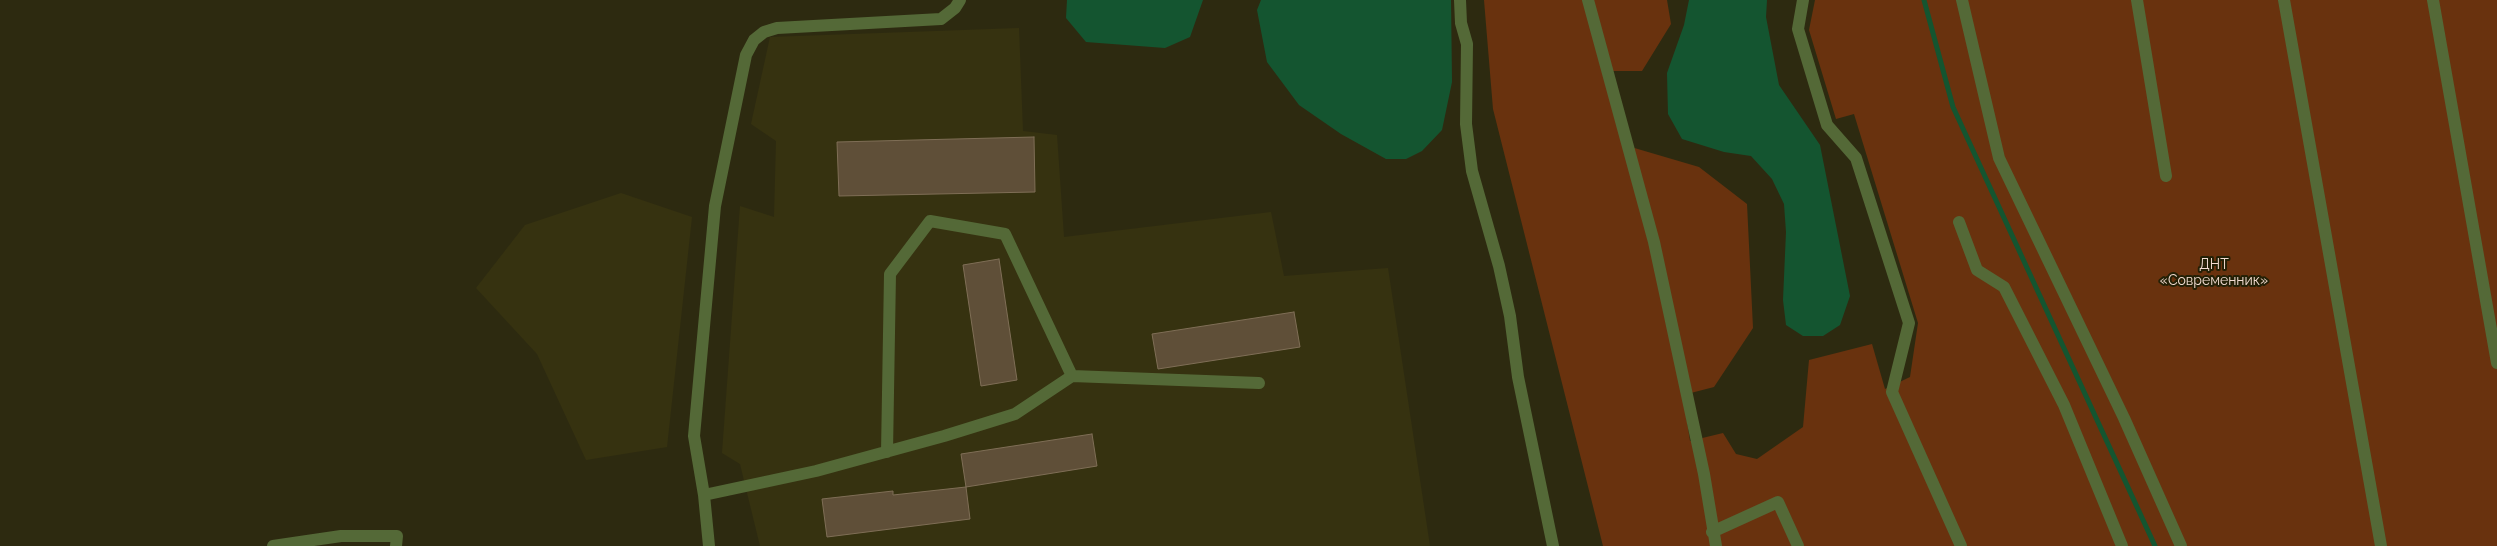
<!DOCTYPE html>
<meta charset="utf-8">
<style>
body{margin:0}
canvas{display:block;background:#2d2a10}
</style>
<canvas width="2497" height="546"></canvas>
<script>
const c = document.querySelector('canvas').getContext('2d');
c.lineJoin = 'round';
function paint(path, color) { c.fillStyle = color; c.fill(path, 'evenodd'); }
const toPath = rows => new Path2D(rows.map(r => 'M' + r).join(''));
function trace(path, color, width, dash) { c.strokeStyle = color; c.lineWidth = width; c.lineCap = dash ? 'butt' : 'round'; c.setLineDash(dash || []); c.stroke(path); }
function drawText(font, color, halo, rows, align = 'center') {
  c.font = font + ' Raleway,sans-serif'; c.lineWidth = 4; c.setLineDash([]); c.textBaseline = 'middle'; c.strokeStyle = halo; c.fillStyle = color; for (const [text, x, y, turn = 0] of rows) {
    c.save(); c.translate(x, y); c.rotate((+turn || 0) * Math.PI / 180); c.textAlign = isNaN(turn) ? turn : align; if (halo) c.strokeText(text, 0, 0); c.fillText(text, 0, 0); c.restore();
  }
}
paint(toPath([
 [1019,28,1023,131,1057,135,1064,237,1271,212,1284,276,1388,268,1430,546,760,546,740,464,722,453,740,206,774,217,776,141,751,124,770,37],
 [621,193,692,217,667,447,586,460,537,354,476,288,525,225]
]), '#363210');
paint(toPath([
 [1484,0,1667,0,1671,24,1642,71,1612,71,1631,147,1699,167,1747,204,1753,328,1714,387,1683,395,1690,441,1723,433,1736,454,1757,459,1803,427,1809,360,1872,344,1885,389,1910,377,1918,323,1854,114,1836,119,1809,30,1815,0,2497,0,2497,546,1603,546,1493,109]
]), '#69320e');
paint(toPath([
 [1067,0,1203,0,1190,37,1165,48,1086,42,1066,18],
 [1261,0,1451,0,1452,82,1442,130,1422,151,1406,159,1386,159,1341,134,1299,105,1267,62,1257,10],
 [1689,0,1767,0,1766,17,1779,85,1820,145,1850,296,1840,325,1823,336,1803,336,1786,325,1783,300,1786,232,1784,204,1772,179,1751,156,1724,152,1682,139,1668,114,1667,73,1684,25]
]), '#145530');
trace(toPath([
 [1924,0,1953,107,2155,546]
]), '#145530', 5);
const building = toPath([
 [1034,137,1035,192,839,196,837,142,1034,137],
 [999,259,1017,380,981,386,963,265,999,259],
 [1294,312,1300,347,1158,369,1152,334,1294,312],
 [1092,434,1097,466,966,487,961,454,1092,434],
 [966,487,970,519,827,537,822,499,893,491,893,495,966,487]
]);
paint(building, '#5f4f38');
trace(building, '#7f6e56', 1);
trace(toPath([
 [1460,0,1461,23,1467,44,1466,124,1472,171,1499,266,1510,316,1518,377,1553,546],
 [1588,0,1654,242,1704,474,1716,546],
 [1803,0,1798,29,1827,125,1856,158,1909,323,1892,392,1961,546],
 [1962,0,1999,158,2124,418,2181,546],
 [2137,0,2166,176],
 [2284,0,2381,546],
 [2433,0,2497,363],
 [1959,222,1977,270,2004,287,2064,405,2122,546],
 [887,452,890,274,930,221,1005,234,1072,376],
 [704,495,816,471,944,436,1015,414,1072,376,1259,383],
 [1712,532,1778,502,1798,546],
 [273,546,341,536,397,536,396,546],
 [709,546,704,495,694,436,715,206,746,55,754,40,764,32,777,28,941,19,955,8,960,0]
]), '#546937', 12);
drawText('14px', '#f2dcd1', '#232006', [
 ["ДНТ",2214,265],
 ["«Современник»",2214,281]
]);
</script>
